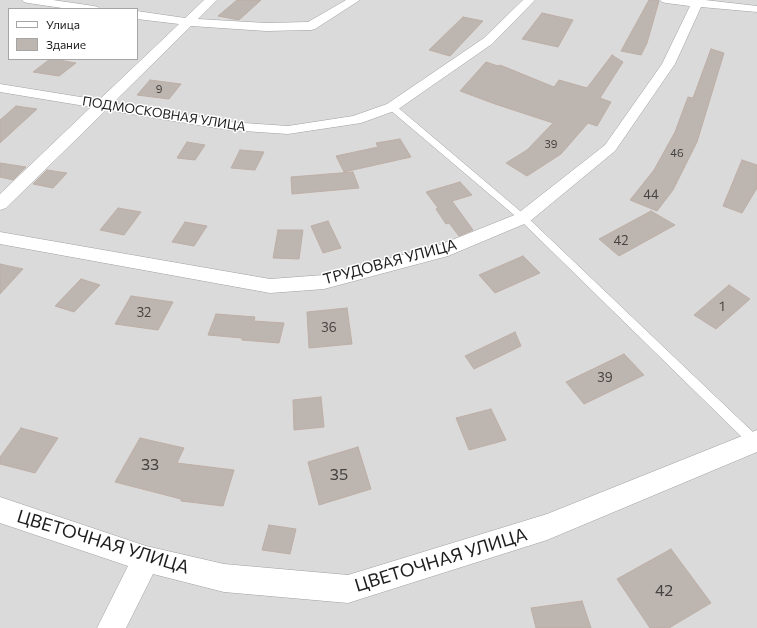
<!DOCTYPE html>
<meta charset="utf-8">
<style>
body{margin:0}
#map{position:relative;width:757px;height:628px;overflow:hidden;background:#ede9e3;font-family:Commissioner,sans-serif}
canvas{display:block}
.legend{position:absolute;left:8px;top:8px;width:130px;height:52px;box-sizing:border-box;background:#fff;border:1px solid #a5a5a5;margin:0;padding:5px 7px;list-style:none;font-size:12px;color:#1d1d1d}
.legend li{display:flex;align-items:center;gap:8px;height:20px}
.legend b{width:20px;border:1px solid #a5a5a5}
</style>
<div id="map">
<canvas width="757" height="628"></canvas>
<ul class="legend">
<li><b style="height:5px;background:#fff"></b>Улица</li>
<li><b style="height:11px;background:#bdb5b0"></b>Здание</li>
</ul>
</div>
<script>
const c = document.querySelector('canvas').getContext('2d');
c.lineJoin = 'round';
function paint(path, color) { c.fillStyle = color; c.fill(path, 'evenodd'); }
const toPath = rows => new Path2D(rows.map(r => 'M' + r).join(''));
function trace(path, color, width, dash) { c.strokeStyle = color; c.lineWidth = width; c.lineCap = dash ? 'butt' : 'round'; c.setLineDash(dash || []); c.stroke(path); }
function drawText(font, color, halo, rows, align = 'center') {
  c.font = font + ' Commissioner,sans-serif'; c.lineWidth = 3; c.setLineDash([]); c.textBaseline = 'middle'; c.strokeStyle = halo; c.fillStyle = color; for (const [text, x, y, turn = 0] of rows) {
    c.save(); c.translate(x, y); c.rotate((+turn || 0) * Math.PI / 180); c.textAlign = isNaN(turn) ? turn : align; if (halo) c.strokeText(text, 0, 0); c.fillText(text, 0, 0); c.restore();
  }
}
paint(toPath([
 [0,0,757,0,757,628,0,628],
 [9,9,137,9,137,59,9,59]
]), '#dbdada');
const building = toPath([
 [237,0,261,0,239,20,218,16,237,0],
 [649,0,658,0,659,1,647,43,641,55,621,51,649,0],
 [542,13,573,20,558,47,522,39,542,13],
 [463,17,483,21,450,56,429,50,463,17],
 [711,49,724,53,697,142,673,190,657,211,630,200,654,170,675,132,688,97,693,98,711,49],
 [612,55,623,62,600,98,611,102,597,126,588,123,561,154,527,176,506,163,527,150,553,123,495,104,460,91,486,62,498,66,500,65,554,87,559,80,587,88,612,55],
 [50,59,53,59,76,63,59,76,33,72,50,59],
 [150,80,181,84,169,99,137,95,150,80],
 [16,106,37,109,0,143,0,120,16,106],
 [400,139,411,157,344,172,336,156,378,147,376,143,400,139],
 [187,142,205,145,195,160,177,158,187,142],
 [240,150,264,152,255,170,231,168,240,150],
 [742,160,757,165,757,188,742,213,723,206,742,160],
 [0,163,26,167,13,180,0,177,0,163],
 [47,170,67,173,53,188,33,184,47,170],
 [353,172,359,188,292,194,291,177,353,172],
 [460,182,472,195,452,201,473,230,459,236,449,223,446,224,436,209,438,208,426,192,460,182],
 [118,208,141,212,124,235,100,230,118,208],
 [651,211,675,225,619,256,599,239,651,211],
 [328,221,341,248,323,253,311,226,328,221],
 [185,222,207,226,194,246,172,242,185,222],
 [278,230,303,230,299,259,273,258,278,230],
 [523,256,540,273,495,293,479,275,523,256],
 [0,264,23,269,0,294,0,264],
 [81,279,100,285,74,312,55,306,81,279],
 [729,285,750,299,716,329,694,315,729,285],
 [131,296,173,302,158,330,115,324,131,296],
 [347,308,352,344,309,348,307,312,347,308],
 [216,314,255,317,254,321,284,323,279,343,242,340,242,338,208,335,216,314],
 [515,332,521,346,474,369,465,356,515,332],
 [624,354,644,375,584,404,566,382,624,354],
 [321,397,324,427,294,430,293,400,321,397],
 [491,409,506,440,469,450,456,418,491,409],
 [21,428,58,438,35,473,0,464,0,457,21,428],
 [140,438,184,448,177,463,234,470,223,506,181,501,181,499,115,482,140,438],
 [358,447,371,489,319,505,308,462,358,447],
 [269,525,296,529,290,554,262,550,269,525],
 [671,549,711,603,669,628,650,628,617,579,671,549],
 [582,601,591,628,536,628,531,608,582,601]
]);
paint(building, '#bdb5b0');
trace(building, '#beafa6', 1);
const lane = toPath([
 [389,105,395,105,526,216,757,436,757,447,751,446,520,220,389,109,389,105]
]);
const street = toPath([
 [22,0,53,0,94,6,98,7,100,9,69,9,28,3,24,2,22,0],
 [204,0,217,0,198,19,266,23,308,22,346,0,360,0,315,29,311,30,266,31,191,26,113,103,229,122,288,126,353,116,387,104,484,38,523,0,535,0,492,44,397,110,361,123,288,134,229,130,106,110,6,208,0,210,0,194,91,107,0,92,0,84,99,100,179,24,137,19,137,11,185,18,204,0],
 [660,0,705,0,757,6,757,12,701,7,675,64,615,151,529,222,448,256,324,289,270,293,0,244,0,232,270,279,324,275,437,246,517,214,605,145,662,64,690,6,666,3,662,2,660,0],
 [757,430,757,452,547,540,348,603,224,592,153,574,126,628,97,628,128,566,0,523,0,497,146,546,224,564,348,575,547,514,757,430]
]);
trace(lane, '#a1a1a1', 1);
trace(street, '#a1a1a1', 1);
paint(lane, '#fff');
paint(street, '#fff');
drawText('11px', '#454342', null, [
 ["9",159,89],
 ["39",551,144],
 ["46",677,153]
]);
drawText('13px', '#1d1d1d', '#fff', [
 ["ПОДМОСКОВНАЯ УЛИЦА",164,114,9]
]);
drawText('13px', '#454342', null, [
 ["44",651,195],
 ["42",621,241],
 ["1",722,307],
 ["32",144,313],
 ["36",329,328],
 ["39",605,378]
]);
drawText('15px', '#1d1d1d', '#fff', [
 ["ТРУДОВАЯ УЛИЦА",390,262,-15]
]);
drawText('16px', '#454342', null, [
 ["33",150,465],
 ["35",339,475],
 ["42",664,591]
]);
drawText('18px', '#1d1d1d', '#fff', [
 ["ЦВЕТОЧНАЯ УЛИЦА",103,542,17],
 ["ЦВЕТОЧНАЯ УЛИЦА",441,560,-17]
]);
</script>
